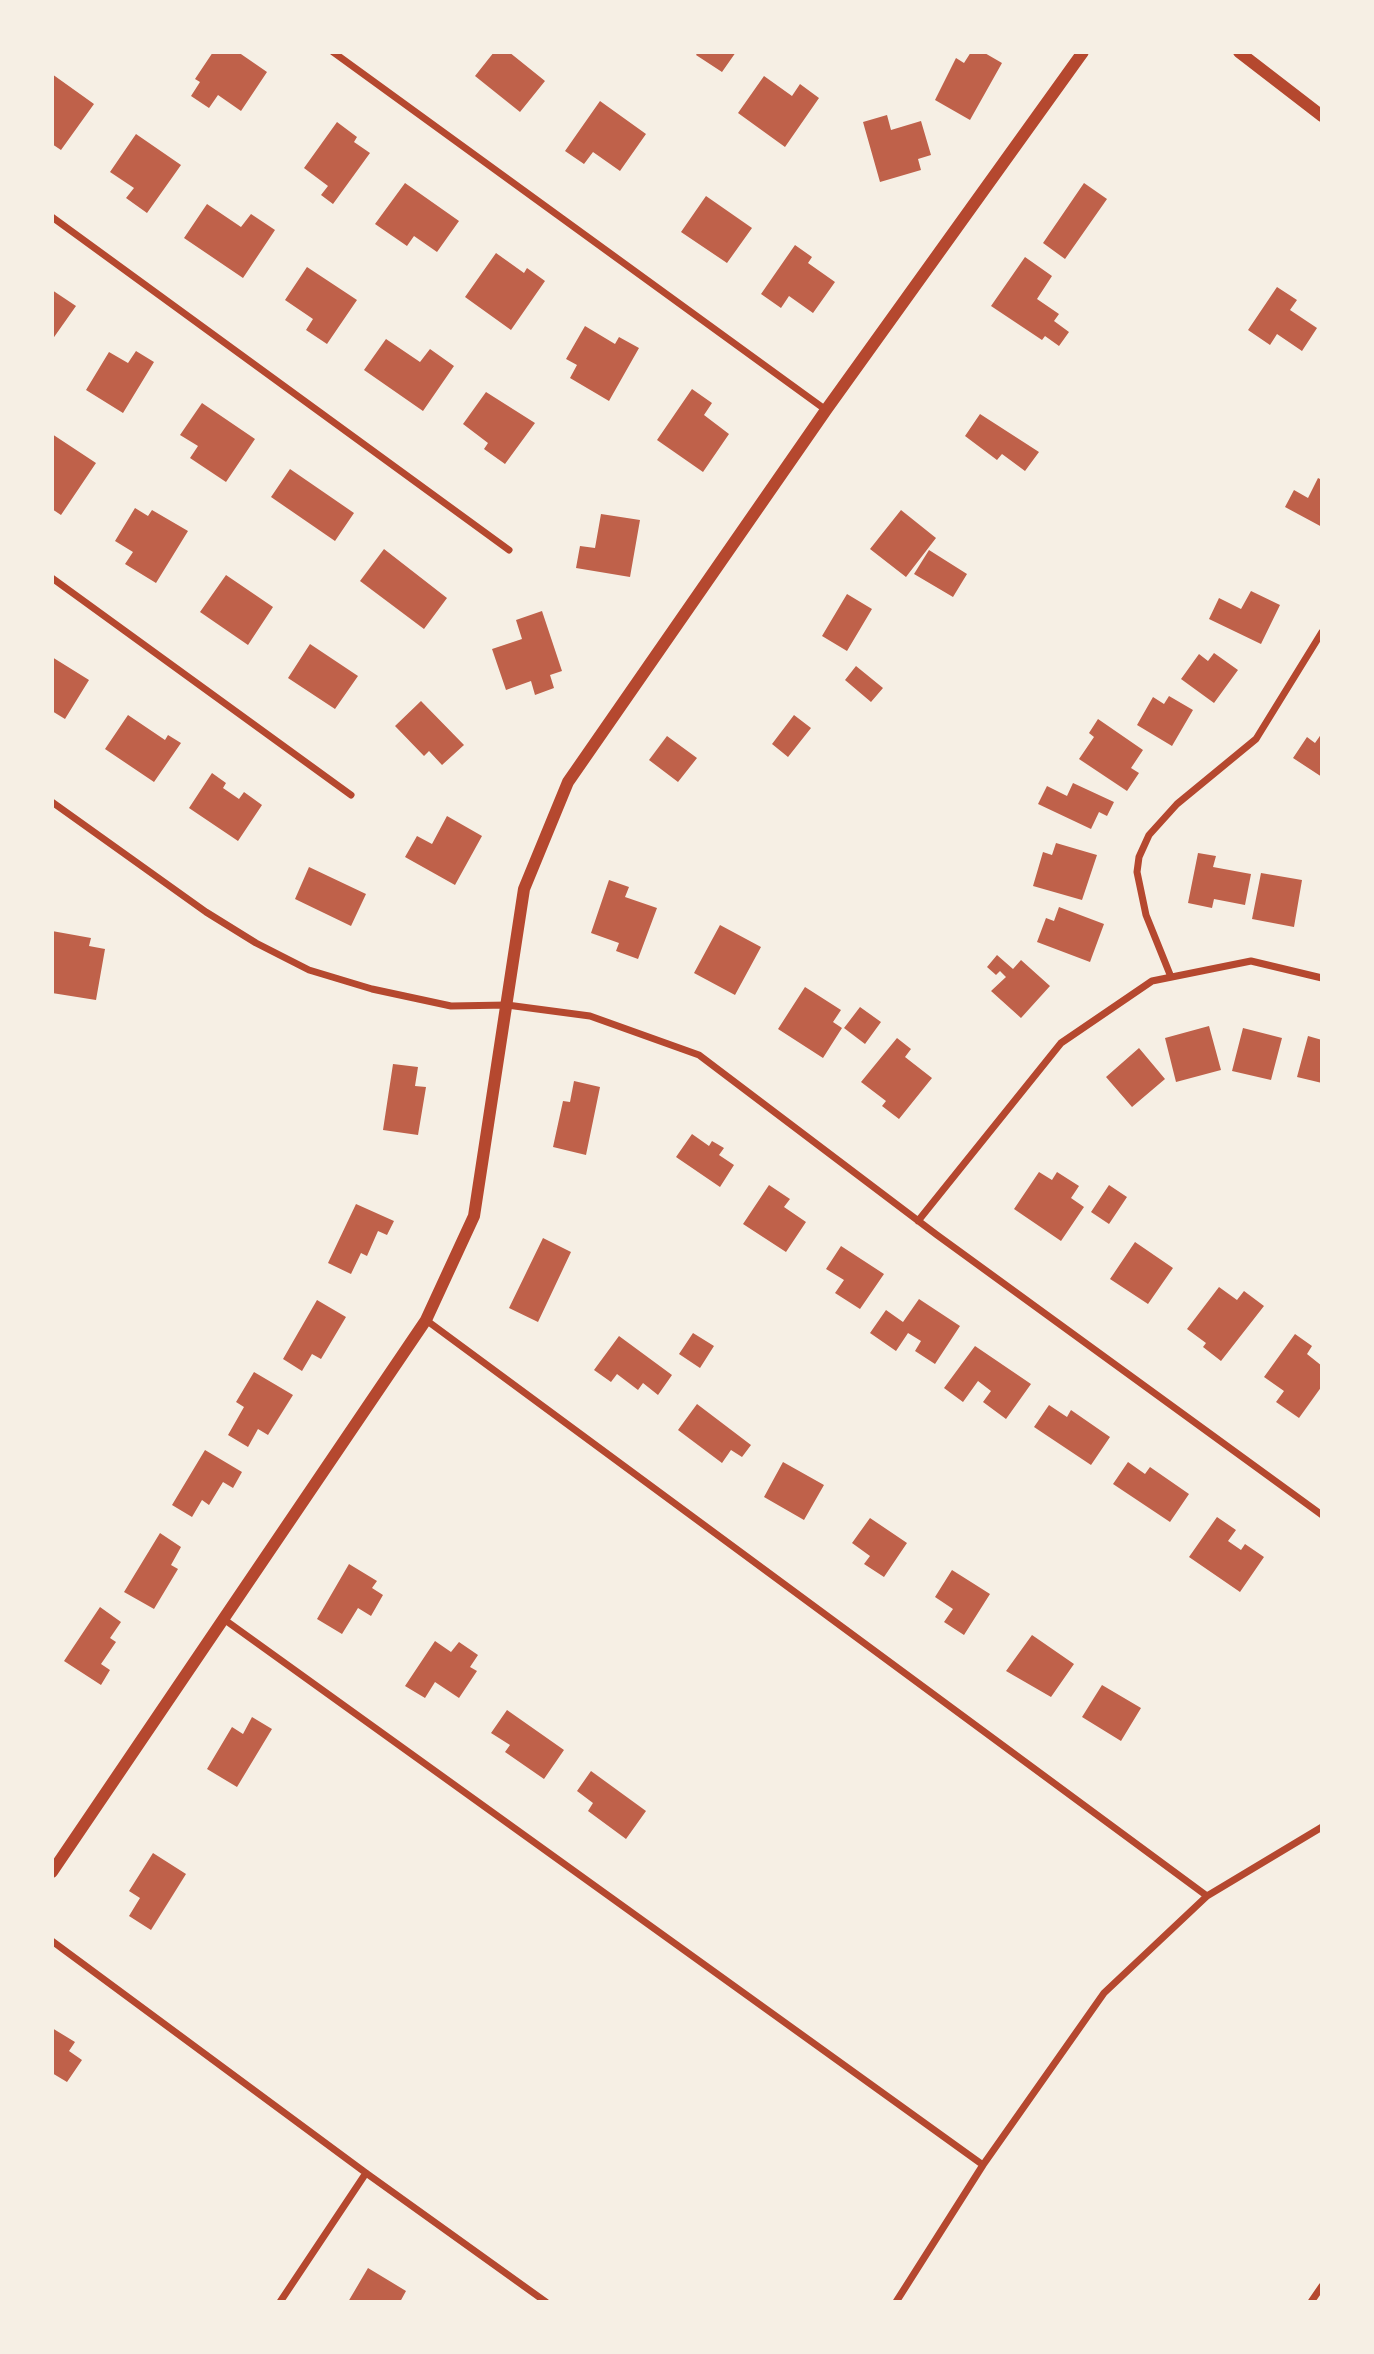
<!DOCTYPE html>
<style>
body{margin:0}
#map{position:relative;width:1374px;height:2354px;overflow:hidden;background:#f6efe4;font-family:"Exo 2",sans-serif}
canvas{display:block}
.frame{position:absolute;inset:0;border:54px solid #f6efe4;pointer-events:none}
</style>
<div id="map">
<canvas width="1374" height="2354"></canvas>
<div class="frame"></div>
</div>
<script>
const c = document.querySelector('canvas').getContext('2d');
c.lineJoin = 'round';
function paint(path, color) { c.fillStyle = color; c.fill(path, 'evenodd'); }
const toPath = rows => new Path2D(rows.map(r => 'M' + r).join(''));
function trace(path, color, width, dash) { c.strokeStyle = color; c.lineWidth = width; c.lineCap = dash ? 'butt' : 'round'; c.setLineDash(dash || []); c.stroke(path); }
paint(toPath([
 [213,52,238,52,267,72,241,111,218,95,209,108,191,96,200,82,195,79],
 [494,52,509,52,545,81,520,112,475,76],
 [698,52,736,52,722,72,696,55],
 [971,52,983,52,1002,63,970,120,935,100,956,58,964,63],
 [52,74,94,104,61,150,52,144],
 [764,76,792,96,800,84,819,98,785,147,738,113],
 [600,101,646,134,620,171,593,152,584,164,565,151],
 [887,115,891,130,921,121,931,155,918,159,921,170,880,182,863,122],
 [337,122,357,137,354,142,370,153,333,204,321,195,328,186,304,168],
 [136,134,181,165,147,213,126,198,134,188,110,172],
 [405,183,459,221,437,252,414,236,407,246,375,224],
 [1084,183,1107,199,1065,259,1043,243],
 [706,196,752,228,727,263,681,232],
 [207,204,241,227,251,214,275,230,243,278,184,238],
 [795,245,812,257,808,263,835,282,813,313,789,296,781,308,761,294],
 [496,253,524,273,527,268,545,281,511,330,465,297],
 [1025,257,1052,276,1037,299,1059,314,1054,321,1069,332,1059,346,1045,336,1042,340,991,306],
 [307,267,357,300,327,344,306,330,313,319,285,300],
 [1277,287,1297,300,1290,310,1317,328,1302,351,1277,334,1270,345,1248,330],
 [52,290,76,306,52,340],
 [585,326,615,344,619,337,639,348,609,401,570,378,577,365,566,359],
 [386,339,420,362,430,349,454,366,423,411,364,370],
 [136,351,154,362,123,413,86,390,109,352,128,363],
 [692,389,712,403,704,415,729,434,703,472,657,440],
 [486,392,535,423,505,464,484,449,488,443,463,424],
 [202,403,255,439,226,482,190,458,198,446,180,435],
 [980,414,1039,452,1025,471,1002,454,997,460,965,436],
 [52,434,96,463,61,515,52,509],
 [290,469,354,513,335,541,271,497],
 [1318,478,1322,480,1322,527,1285,507,1294,490,1308,498],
 [135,508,148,516,152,510,188,531,156,583,125,564,133,552,115,541],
 [901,510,936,538,906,577,870,549],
 [601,514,640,520,630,577,576,568,580,546,595,548],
 [384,549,447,598,424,629,360,581],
 [929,550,967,574,953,597,914,574],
 [226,575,273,607,248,645,200,612],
 [1251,591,1280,605,1261,644,1209,619,1219,598,1241,609],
 [847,594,872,609,847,651,822,636],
 [542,611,562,671,550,675,554,688,535,695,531,681,506,690,492,649,522,639,516,620],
 [310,644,358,676,335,709,288,678],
 [1214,653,1238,670,1214,703,1181,679,1199,654,1208,661],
 [52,657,89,680,65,719,52,711],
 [856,666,883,688,871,702,845,680],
 [1169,696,1193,710,1172,746,1137,725,1153,697,1164,704],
 [421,701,464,745,442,765,429,751,424,756,395,726],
 [128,715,165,740,168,735,181,743,154,782,105,749],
 [794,715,811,728,788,757,772,744],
 [1098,719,1143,750,1131,768,1139,773,1127,791,1079,759,1094,737,1089,733],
 [1322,733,1322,777,1293,758,1307,737,1315,743],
 [667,736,697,758,678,782,649,760],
 [212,773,226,783,223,788,239,799,244,792,262,805,238,841,189,808],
 [1073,783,1114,802,1107,816,1099,812,1091,829,1038,804,1047,786,1067,796],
 [447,816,482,836,455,885,405,857,417,836,432,844],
 [1056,843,1097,855,1082,900,1033,886,1043,852,1052,855],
 [1198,853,1216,856,1213,867,1251,874,1245,905,1214,899,1212,908,1188,903],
 [309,867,366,894,351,926,295,899],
 [1261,873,1302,880,1294,927,1252,919],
 [609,880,629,887,625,897,657,908,638,959,616,951,619,943,591,933],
 [1059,907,1104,924,1090,962,1037,942,1046,918,1054,921],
 [720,925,761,947,735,995,694,973],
 [52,931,91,938,89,946,105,949,96,1000,52,993],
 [997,955,1013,969,1021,960,1050,986,1021,1018,991,991,1006,977,1000,971,996,975,987,967],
 [805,987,841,1010,833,1022,842,1028,823,1058,778,1029],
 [860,1007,881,1022,865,1044,844,1028],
 [1209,1026,1221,1070,1176,1082,1165,1038],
 [1243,1028,1282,1038,1271,1080,1232,1071],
 [1308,1036,1322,1040,1322,1083,1297,1077],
 [897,1038,911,1049,905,1057,932,1078,899,1119,882,1106,886,1101,861,1082],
 [1139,1048,1165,1079,1132,1107,1106,1077],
 [393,1064,418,1067,415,1086,426,1087,418,1135,383,1130],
 [574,1081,600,1087,586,1155,553,1147,563,1101,570,1102],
 [692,1134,709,1146,712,1141,724,1148,719,1155,734,1165,720,1187,676,1157],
 [1039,1172,1052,1180,1057,1172,1079,1186,1071,1198,1084,1207,1061,1241,1014,1209],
 [769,1185,790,1199,784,1207,806,1222,786,1252,743,1224],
 [1109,1185,1127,1197,1109,1224,1091,1212],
 [356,1204,394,1221,387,1235,378,1231,367,1256,361,1253,351,1274,328,1263],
 [543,1238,571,1252,538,1322,509,1308],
 [1135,1242,1173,1268,1148,1304,1110,1279],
 [841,1246,884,1274,860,1309,835,1293,844,1280,826,1269],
 [1219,1287,1237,1300,1244,1291,1264,1306,1221,1361,1203,1347,1206,1343,1187,1329],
 [919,1299,960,1326,935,1364,915,1351,921,1341,908,1333,896,1351,870,1333,886,1310,903,1322],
 [317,1300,346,1317,321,1359,312,1354,302,1371,283,1359],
 [693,1333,714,1346,700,1368,679,1354],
 [1295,1334,1312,1346,1307,1354,1322,1366,1322,1386,1299,1418,1276,1402,1284,1391,1264,1377],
 [619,1336,672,1375,658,1395,643,1383,638,1390,617,1374,611,1382,594,1370],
 [975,1346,1031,1384,1006,1419,983,1402,991,1391,978,1381,963,1402,944,1388],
 [254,1372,293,1395,268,1435,258,1429,248,1447,228,1435,244,1407,236,1402],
 [697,1404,751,1445,742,1457,731,1450,722,1463,678,1430],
 [1049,1405,1067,1417,1071,1410,1110,1437,1091,1465,1034,1427],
 [205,1450,242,1472,233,1488,223,1482,209,1505,202,1500,192,1517,172,1505],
 [783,1462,824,1485,804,1520,764,1497],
 [1128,1462,1145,1474,1150,1467,1189,1494,1170,1522,1113,1484],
 [1217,1517,1236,1530,1228,1541,1241,1550,1245,1544,1264,1557,1240,1592,1189,1557],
 [870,1518,907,1543,884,1577,864,1564,870,1556,852,1543],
 [160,1533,181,1547,171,1565,178,1569,154,1609,124,1592],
 [349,1564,377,1581,372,1588,383,1595,371,1616,358,1608,342,1634,317,1619],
 [952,1570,990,1594,964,1635,944,1622,953,1609,935,1597],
 [100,1607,121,1622,110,1638,116,1642,101,1664,110,1670,101,1685,64,1661],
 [1032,1635,1074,1664,1051,1697,1006,1671],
 [435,1641,451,1652,459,1642,478,1655,470,1667,477,1671,459,1698,435,1682,425,1698,405,1686],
 [1102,1685,1141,1708,1121,1741,1082,1717],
 [507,1710,564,1750,544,1779,505,1752,510,1745,491,1733],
 [252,1717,272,1729,237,1787,207,1769,232,1727,243,1734],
 [591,1771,646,1811,626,1839,588,1811,593,1803,577,1791],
 [153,1853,186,1874,151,1930,129,1916,140,1898,129,1891],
 [52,2028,75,2042,69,2051,82,2060,67,2082,52,2073],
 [368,2268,406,2291,400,2302,348,2302]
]), '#bf614a');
trace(toPath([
 [333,52,826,410],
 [52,217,509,550],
 [52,578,351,795],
 [52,802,206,912,256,943,309,970,372,989,451,1006,507,1005,590,1016,699,1055,937,1235,1322,1515],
 [1171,977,1146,915,1137,872,1139,857,1149,835,1177,804,1256,739,1322,632],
 [918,1221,1061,1043,1152,981,1251,961,1322,978],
 [426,1320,1207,1896],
 [225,1620,983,2165],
 [52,1941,366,2173,546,2302],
 [280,2302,366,2173],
 [896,2302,983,2165,1104,1993,1207,1896,1322,1827],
 [1311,2302,1322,2286]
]), '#b5482f', 7);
trace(toPath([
 [1239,52,1322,116],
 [52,1872,426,1320,474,1216,524,889,568,782,826,410,1083,52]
]), '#b5482f', 12);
</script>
